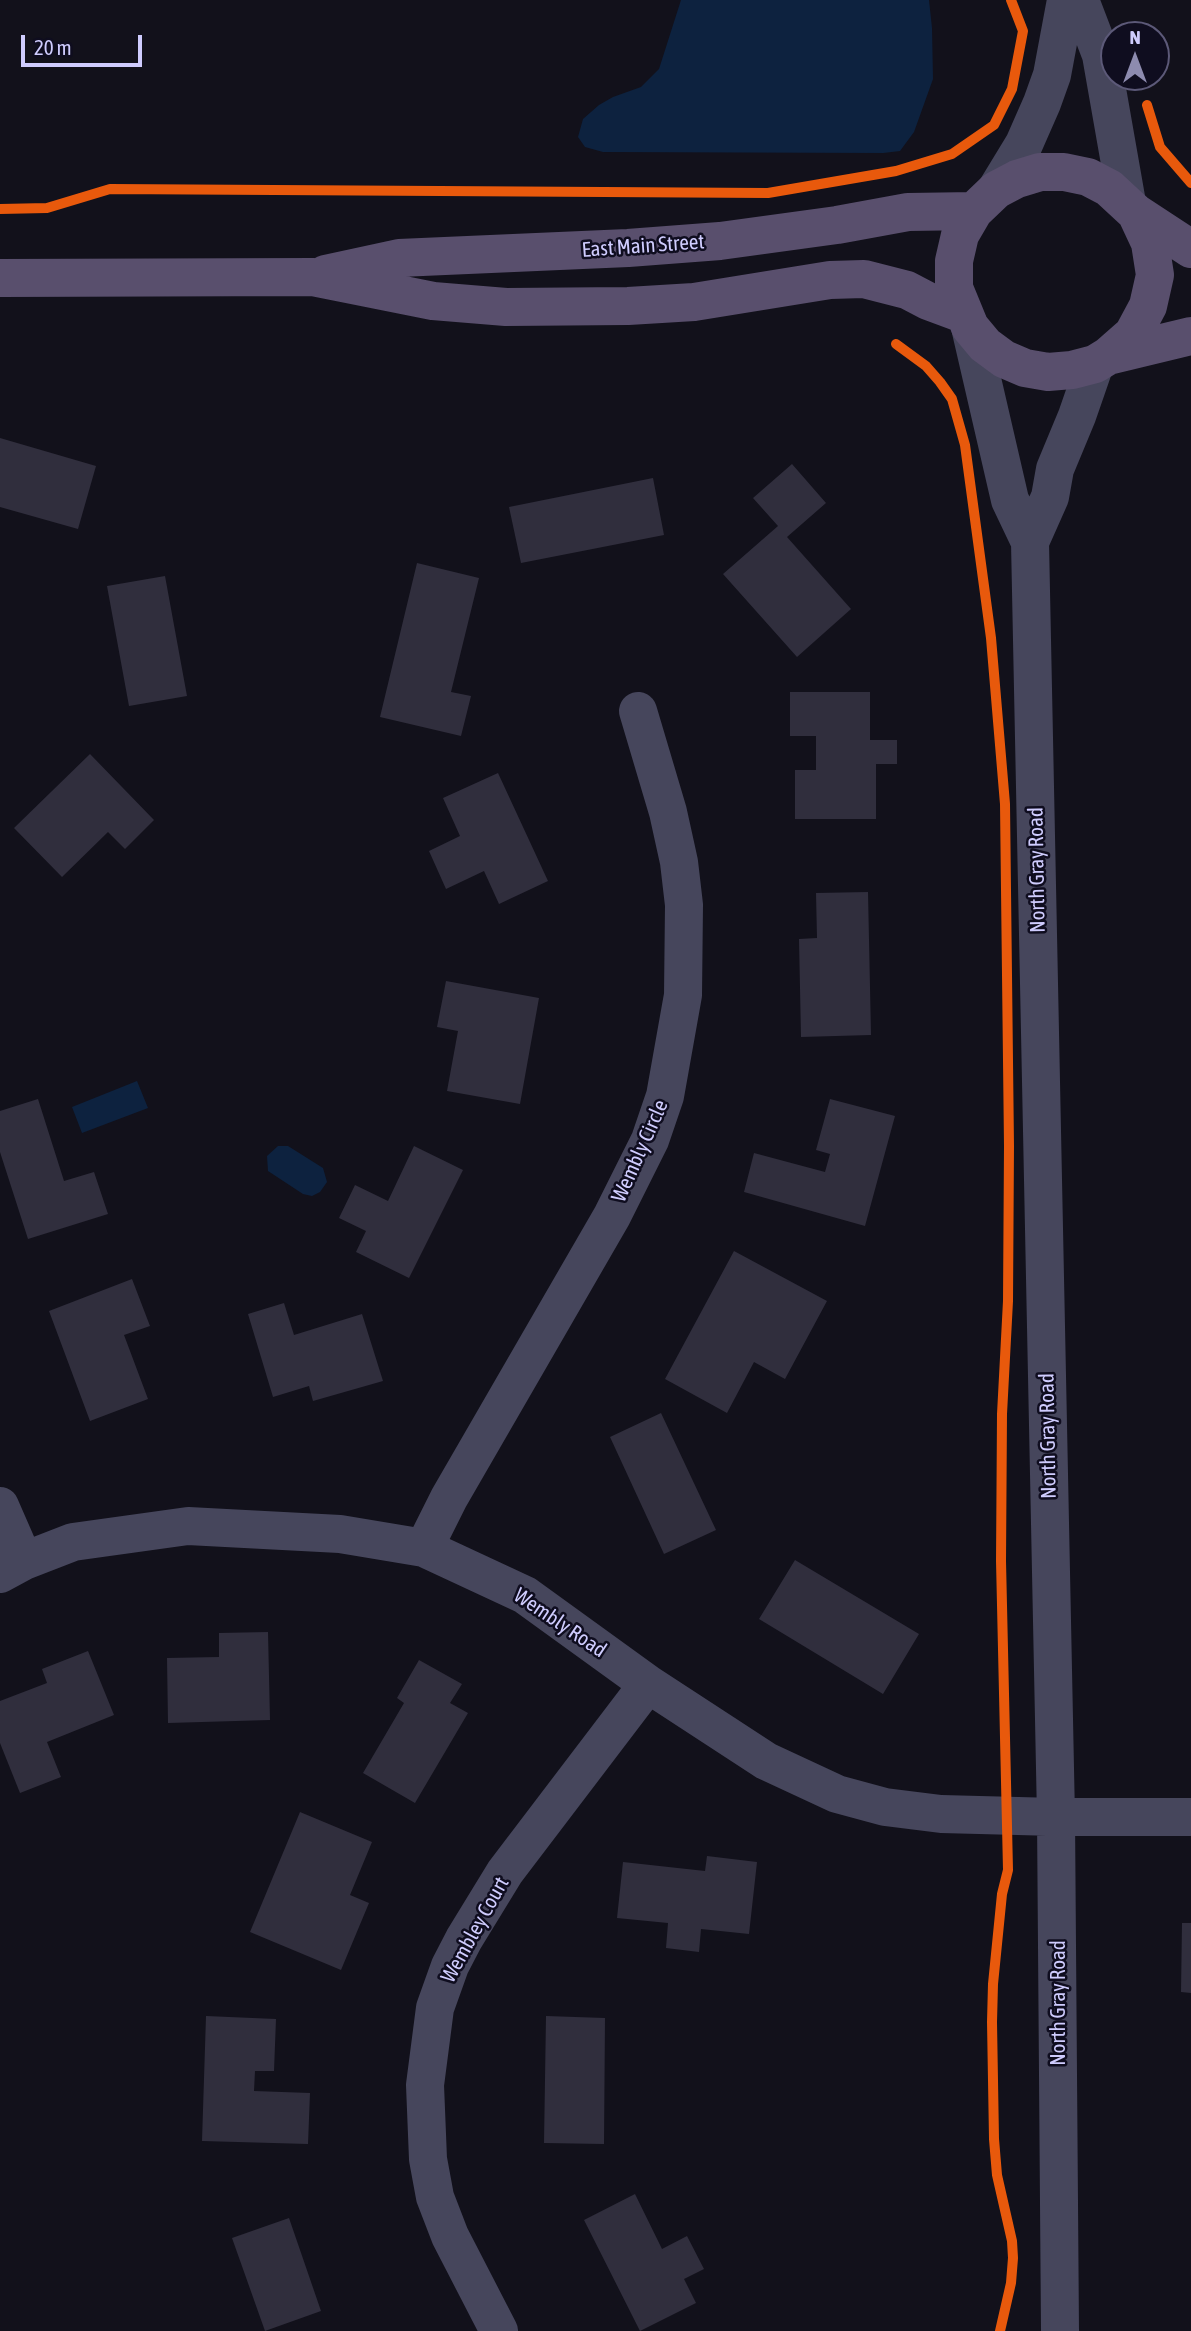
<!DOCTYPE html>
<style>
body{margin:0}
#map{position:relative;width:1191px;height:2331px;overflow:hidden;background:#12111b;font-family:"Asap Condensed",sans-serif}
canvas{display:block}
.north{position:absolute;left:1100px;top:21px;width:70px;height:70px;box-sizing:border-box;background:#0f0d1f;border:2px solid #5c5978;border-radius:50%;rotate:0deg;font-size:19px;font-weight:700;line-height:28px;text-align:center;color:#cfccfe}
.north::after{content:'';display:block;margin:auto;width:24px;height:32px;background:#8d8baf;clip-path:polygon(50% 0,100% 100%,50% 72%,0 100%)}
.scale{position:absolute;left:21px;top:35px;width:121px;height:32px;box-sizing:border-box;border:4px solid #cfccfe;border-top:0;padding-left:9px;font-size:21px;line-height:24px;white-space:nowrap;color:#cfccfe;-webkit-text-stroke:5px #0f0d1f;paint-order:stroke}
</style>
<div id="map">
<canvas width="1191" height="2331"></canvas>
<div class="north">N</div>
<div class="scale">20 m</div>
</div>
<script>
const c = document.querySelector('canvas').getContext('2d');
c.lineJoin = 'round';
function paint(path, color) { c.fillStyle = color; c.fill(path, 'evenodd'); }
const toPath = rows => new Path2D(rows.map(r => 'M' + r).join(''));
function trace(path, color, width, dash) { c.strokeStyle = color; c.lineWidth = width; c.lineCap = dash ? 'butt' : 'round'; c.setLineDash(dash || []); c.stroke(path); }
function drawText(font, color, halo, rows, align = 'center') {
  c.font = font + ' "Asap Condensed",sans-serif'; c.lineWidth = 5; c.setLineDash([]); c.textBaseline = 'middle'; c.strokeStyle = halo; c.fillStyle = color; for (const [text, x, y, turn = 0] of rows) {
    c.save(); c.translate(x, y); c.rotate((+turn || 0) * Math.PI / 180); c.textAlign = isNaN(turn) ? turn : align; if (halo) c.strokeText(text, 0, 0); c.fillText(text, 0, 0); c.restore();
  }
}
paint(toPath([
 [681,0,929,0,932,28,933,79,914,132,900,151,883,153,603,152,585,147,578,137,583,119,599,105,613,97,641,87,659,69],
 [137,1081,148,1108,82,1133,72,1107],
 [278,1146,288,1146,323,1168,327,1182,320,1192,312,1196,303,1194,268,1171,267,1156]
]), '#0d223f');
paint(toPath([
 [0,438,96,466,78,529,0,507],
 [792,464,826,503,787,537,851,609,797,657,723,574,778,526,753,498],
 [653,478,664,535,521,563,509,507],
 [417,563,479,578,451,692,471,696,461,736,380,717],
 [165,576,187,696,129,706,107,586],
 [790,692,870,692,870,740,897,740,897,764,876,764,876,819,795,819,795,770,816,770,816,736,790,736],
 [90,754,154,820,125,849,108,832,62,877,14,828],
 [498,773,548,881,499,904,484,871,446,889,429,851,460,836,443,798],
 [868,892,871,1035,801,1037,799,939,817,938,816,893],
 [446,981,539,998,520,1104,447,1091,458,1031,437,1027],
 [38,1099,64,1181,94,1172,108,1214,28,1239,0,1152,0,1111],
 [830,1099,895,1116,865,1226,744,1192,754,1153,825,1172,830,1154,816,1150],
 [414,1146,463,1170,409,1278,356,1252,366,1231,339,1218,355,1185,388,1201],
 [734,1251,827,1301,785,1379,754,1362,727,1413,665,1379],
 [132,1279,150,1326,124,1335,148,1399,90,1421,49,1311],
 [284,1303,294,1335,362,1314,383,1381,313,1401,309,1386,273,1397,248,1314],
 [661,1413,716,1530,664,1554,610,1437],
 [795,1560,919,1634,883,1694,759,1619],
 [268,1632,270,1720,168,1723,167,1658,219,1657,219,1633],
 [88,1651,114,1715,47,1742,61,1777,20,1793,0,1743,0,1701,47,1683,42,1669],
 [419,1660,462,1684,450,1703,468,1713,415,1803,363,1773,404,1703,397,1698],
 [300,1812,372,1842,350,1895,369,1903,341,1970,250,1932],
 [707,1856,757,1862,749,1934,701,1929,699,1952,666,1948,668,1923,617,1918,623,1862,705,1871],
 [1182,1923,1191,1923,1191,1993,1181,1992],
 [206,2016,276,2019,274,2071,255,2071,254,2091,310,2093,308,2144,202,2141],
 [546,2016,605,2018,604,2144,544,2143],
 [635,2194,662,2249,687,2236,704,2269,684,2279,696,2303,640,2331,584,2220],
 [289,2218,321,2311,265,2331,232,2238]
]), '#302e3d');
trace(toPath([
 [1080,0,1101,55,1127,203],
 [996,190,1024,144,1042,103,1052,75,1066,0],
 [970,327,1010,500,1030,542,1056,1817,1060,2331],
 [1030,542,1050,497,1055,469,1077,416,1095,364],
 [0,1506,24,1561],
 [424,1548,449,1498,612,1216,650,1140,665,1096,683,995,684,905,679,862,668,812,638,711],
 [0,1574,24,1561,73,1542,188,1526,340,1534,424,1548,525,1595,648,1684,766,1761,837,1794,885,1807,941,1814,1056,1817,1191,1817],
 [499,2331,450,2236,435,2197,428,2159,425,2085,435,2008,450,1966,464,1939,505,1872,648,1684]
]), '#46465c', 38);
trace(toPath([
 [1136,213,1150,243,1155,275,1148,306,1133,334,1108,356,1095,364,1072,370,1048,372,1025,368,1004,359,985,345,970,327,954,288,954,261,960,235,974,211,996,190,1017,179,1040,172,1064,172,1088,177,1109,188,1136,213,1191,249],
 [325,274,399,258,628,248,720,241,837,225,908,212,974,211],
 [0,278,313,277,433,301,506,307,628,306,694,302,830,280,864,279,907,290,928,301,963,314],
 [1108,356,1191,336]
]), '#594f6d', 38);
trace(toPath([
 [1147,105,1160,147,1191,183],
 [0,209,47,208,110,189,768,193,896,171,952,154,994,125,1012,89,1023,31,1011,0],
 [896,344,926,366,940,382,952,399,965,445,991,638,1005,804,1009,1146,1008,1301,1002,1414,1001,1561,1008,1870,1002,1894,993,1984,992,2022,994,2139,997,2175,1012,2241,1013,2258,1011,2283,1000,2331]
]), '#e8590c', 10);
drawText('21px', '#cfccfe', '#0f0d1f', [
 ["East Main Street",643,246,-4],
 ["North Gray Road",1037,870,-91],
 ["Wembly Circle",640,1151,-66],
 ["North Gray Road",1048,1436,-91],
 ["Wembly Road",560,1623,34],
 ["Wembley Court",475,1930,-61],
 ["North Gray Road",1058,2003,-90]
]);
</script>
